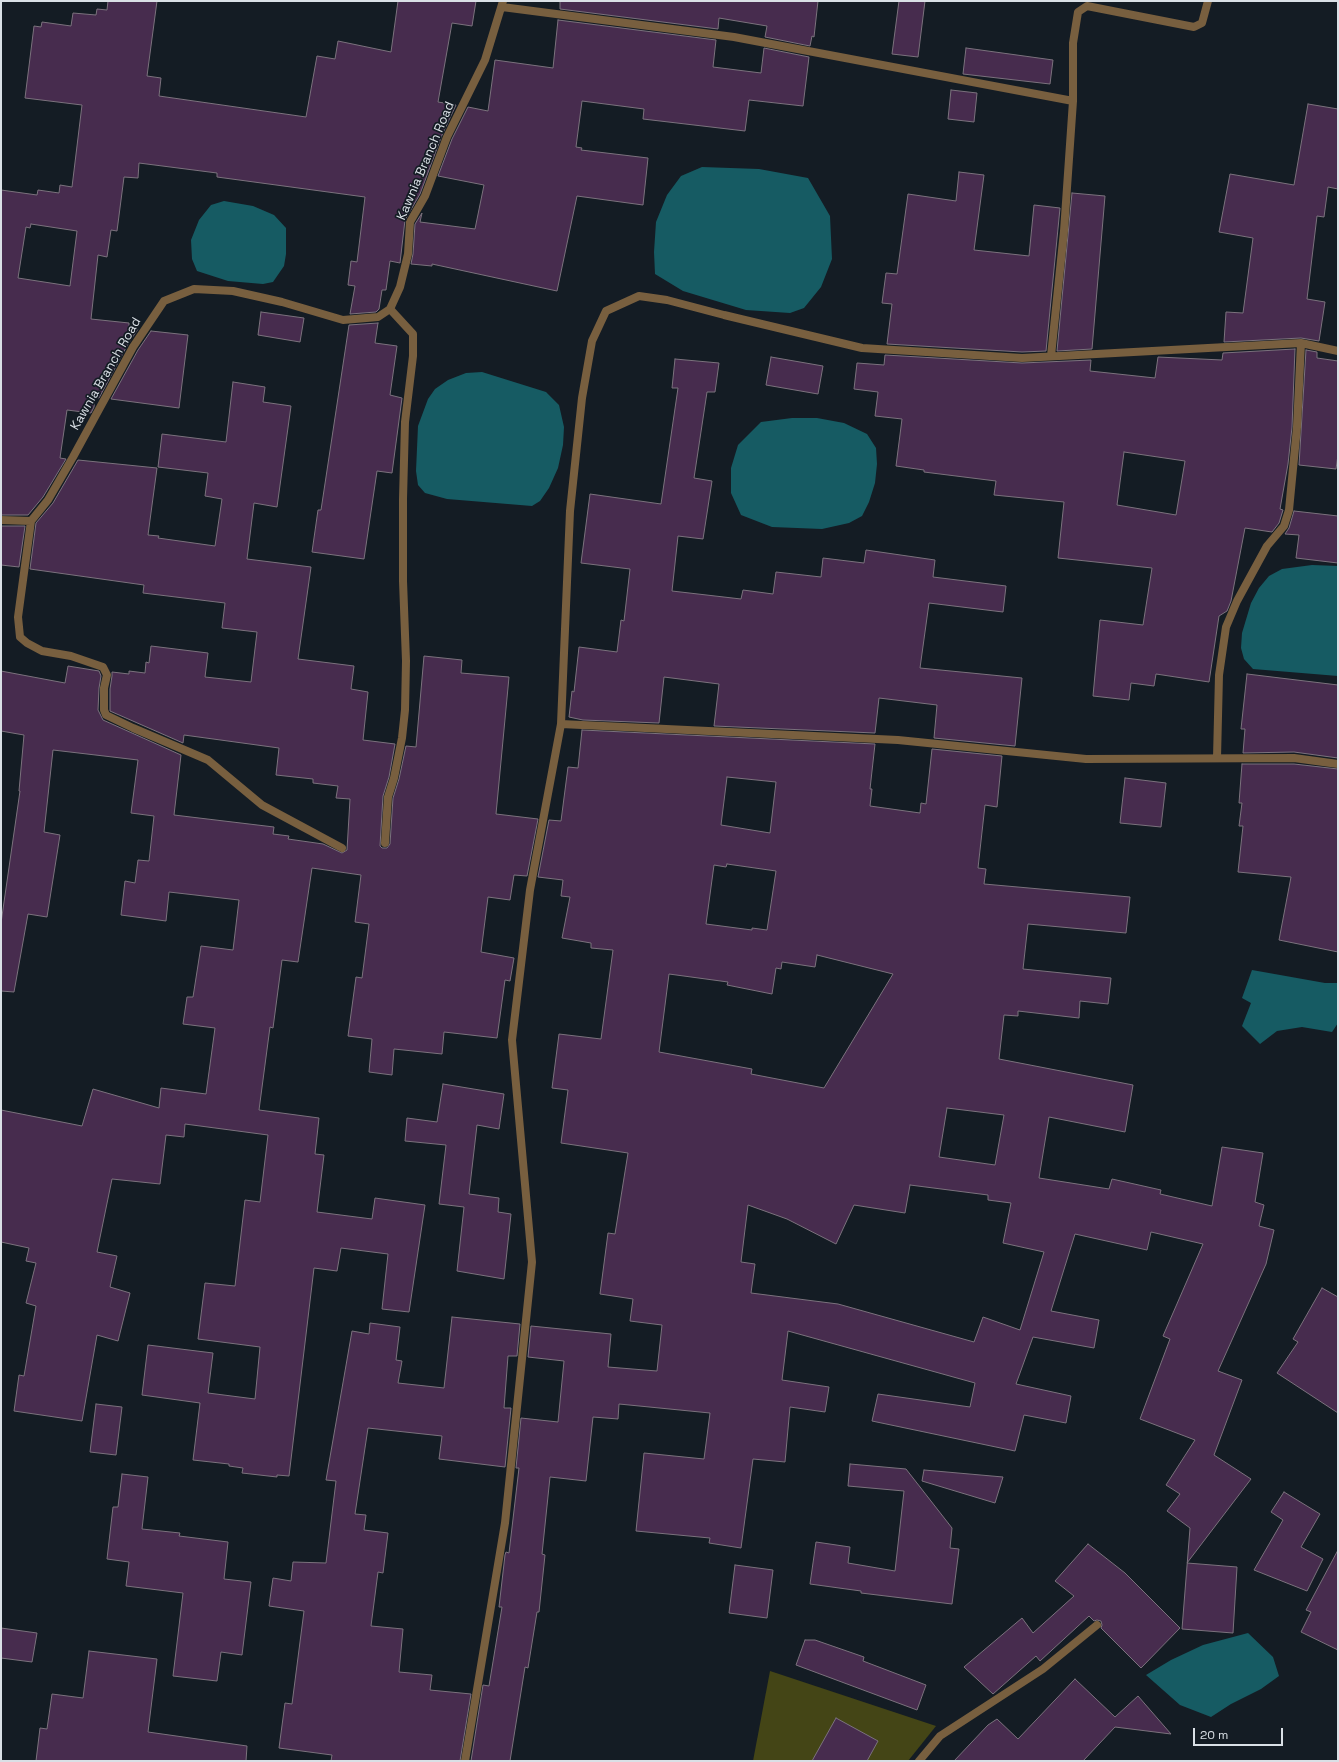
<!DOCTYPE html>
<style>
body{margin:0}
#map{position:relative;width:1339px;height:1762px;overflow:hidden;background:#141c24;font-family:"Space Grotesk",sans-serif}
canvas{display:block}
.frame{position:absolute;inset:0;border:2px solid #dae0e6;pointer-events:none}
.scale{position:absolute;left:1193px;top:1728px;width:90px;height:18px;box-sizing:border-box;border:2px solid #dae0e6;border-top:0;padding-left:5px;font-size:12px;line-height:14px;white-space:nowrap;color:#dae0e6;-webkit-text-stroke:3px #141c24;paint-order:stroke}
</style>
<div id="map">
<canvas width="1339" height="1762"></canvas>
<div class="frame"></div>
<div class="scale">20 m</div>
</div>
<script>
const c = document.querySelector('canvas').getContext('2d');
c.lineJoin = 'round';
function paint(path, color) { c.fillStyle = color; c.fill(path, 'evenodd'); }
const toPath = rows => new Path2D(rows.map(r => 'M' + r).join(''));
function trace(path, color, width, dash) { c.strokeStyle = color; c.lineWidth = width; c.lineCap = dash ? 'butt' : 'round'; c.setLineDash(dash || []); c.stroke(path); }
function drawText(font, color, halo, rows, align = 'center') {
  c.font = font + ' "Space Grotesk",sans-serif'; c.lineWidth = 3.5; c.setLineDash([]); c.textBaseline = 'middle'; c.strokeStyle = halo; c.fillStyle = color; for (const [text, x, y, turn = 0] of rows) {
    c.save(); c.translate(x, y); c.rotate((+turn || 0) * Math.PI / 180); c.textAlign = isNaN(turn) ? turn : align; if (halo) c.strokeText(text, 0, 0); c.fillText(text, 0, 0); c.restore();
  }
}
paint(toPath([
 [770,1671,936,1726,908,1761,753,1761]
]), '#444516');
paint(toPath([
 [702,167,759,169,808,178,830,216,832,259,821,287,804,308,790,313,746,310,683,291,655,274,654,252,656,222,667,195,681,176],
 [224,201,253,206,274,215,286,228,286,254,284,266,273,282,263,284,228,281,197,271,192,259,191,240,199,220,211,205],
 [482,372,546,392,559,405,564,427,563,445,558,468,549,488,540,501,532,506,447,499,425,493,418,485,416,471,418,426,428,399,435,389,448,380,466,373],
 [792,418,817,418,844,423,867,434,876,448,877,464,875,483,869,502,862,516,849,523,822,529,772,527,741,515,731,493,731,468,738,445,761,422],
 [1312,565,1338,566,1338,676,1253,669,1244,659,1241,648,1242,633,1251,603,1259,588,1269,576,1282,569],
 [1252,970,1325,983,1338,983,1338,1023,1332,1032,1302,1027,1277,1031,1260,1044,1242,1026,1251,1003,1242,998],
 [1248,1633,1273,1657,1279,1676,1261,1689,1231,1704,1211,1717,1180,1705,1146,1675,1171,1660,1203,1645]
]), '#165b63');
const building = toPath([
 [108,1,157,1,147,76,161,78,159,96,306,117,317,56,335,59,338,41,391,52,398,1,476,1,472,26,452,23,438,102,456,105,442,135,420,194,405,220,400,263,390,261,386,290,382,290,379,309,376,312,350,314,355,286,348,285,351,261,357,262,365,197,217,177,217,173,139,163,138,178,124,177,117,231,111,230,107,257,98,255,91,319,129,323,129,328,138,329,128,344,99,398,95,397,94,407,91,413,67,410,60,458,66,459,43,497,28,515,1,515,1,190,37,195,38,190,59,193,60,185,72,187,82,105,25,98,34,26,41,27,42,22,71,26,73,13,96,15,97,9,107,10,108,1],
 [31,224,77,231,70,286,18,278,26,227,30,228,31,224],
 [560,1,818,1,814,37,812,36,810,46,765,37,767,26,719,18,718,29,560,9,560,1],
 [899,1,925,1,918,57,892,54,899,1],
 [558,20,716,40,713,67,761,73,764,48,809,57,803,106,749,100,745,131,643,119,644,109,582,101,576,147,582,148,581,150,648,158,643,205,577,196,557,291,432,264,432,266,411,264,413,254,415,224,422,213,420,222,475,229,484,185,438,176,452,139,468,107,488,111,495,60,553,68,558,20],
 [966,48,1053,60,1050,84,963,74,966,48],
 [951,90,977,93,974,122,948,119,951,90],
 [1308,104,1338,109,1338,189,1328,187,1324,217,1317,216,1307,299,1325,302,1319,341,1301,338,1224,342,1226,312,1243,313,1253,238,1219,232,1230,174,1294,185,1308,104],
 [959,172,984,175,974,250,1029,256,1034,205,1060,208,1046,351,1022,352,887,344,892,304,882,303,886,273,897,274,908,194,956,201,959,172],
 [1072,193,1105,196,1092,349,1057,351,1072,193],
 [261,312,304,318,300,342,258,335,261,312],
 [378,323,375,343,397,346,390,395,402,398,392,473,377,471,364,559,312,552,318,510,321,510,349,325,378,323],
 [151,331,188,335,179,408,111,399,138,350,151,331],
 [1295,349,1292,427,1288,464,1280,509,1283,510,1279,523,1272,532,1245,528,1231,601,1227,611,1219,616,1209,682,1156,674,1154,686,1131,683,1129,700,1093,696,1100,620,1143,625,1152,568,1058,558,1064,502,994,495,996,481,924,472,924,470,896,466,902,419,875,416,878,392,854,389,857,363,884,365,885,355,1022,363,1091,360,1090,371,1155,378,1158,357,1222,360,1223,353,1295,349],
 [1124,452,1185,461,1176,515,1117,505,1124,452],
 [1306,350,1317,352,1317,358,1338,361,1338,455,1336,469,1299,465,1306,350],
 [771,357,823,366,818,394,766,385,771,357],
 [675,359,719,363,715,392,707,392,694,478,712,481,703,539,678,536,672,591,741,599,743,590,773,594,776,572,821,577,823,558,864,563,866,550,935,560,933,577,1006,586,1003,612,929,603,920,668,1022,678,1015,746,934,738,937,705,879,698,875,733,714,726,719,684,664,677,659,723,583,720,569,717,572,691,574,692,579,647,617,652,621,620,624,621,630,569,581,563,590,494,661,504,678,388,672,388,675,359],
 [233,382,265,387,263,402,291,406,277,507,254,503,247,559,311,567,298,659,354,666,351,689,368,692,363,740,395,744,389,777,383,796,380,846,382,848,387,848,390,844,393,798,399,779,406,746,416,747,424,656,462,660,461,673,509,677,496,814,538,819,527,876,514,875,510,900,488,897,481,952,514,958,510,981,505,980,497,1038,444,1032,442,1054,394,1049,392,1075,369,1072,372,1039,348,1036,356,977,362,978,369,924,355,922,361,875,312,868,298,962,282,960,273,1028,270,1027,259,1110,319,1118,315,1154,324,1155,317,1212,372,1219,375,1198,425,1205,409,1312,382,1309,388,1254,341,1248,337,1271,314,1268,289,1476,277,1475,277,1477,242,1473,243,1468,229,1466,229,1464,193,1460,200,1403,142,1395,148,1345,213,1353,208,1393,255,1399,260,1347,198,1339,205,1283,235,1286,245,1200,260,1202,268,1135,185,1124,184,1137,166,1135,160,1184,112,1179,97,1252,117,1256,110,1287,130,1293,118,1341,97,1335,82,1421,14,1411,19,1375,24,1376,36,1306,26,1303,36,1263,26,1261,29,1248,1,1242,1,1110,82,1126,93,1089,159,1108,161,1088,206,1094,215,1028,183,1024,187,997,193,997,201,946,233,950,239,900,169,892,166,921,121,915,125,881,135,883,138,860,149,861,154,816,131,813,138,760,53,750,44,832,60,835,47,917,28,914,14,992,1,991,1,923,20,791,19,791,24,735,1,731,1,671,65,683,68,666,99,671,101,676,99,688,98,710,103,720,181,755,174,815,274,827,273,834,289,836,288,839,323,844,342,853,347,850,350,799,336,798,338,786,313,783,313,779,276,775,279,748,184,735,183,743,110,711,110,689,112,676,112,672,129,674,129,671,145,673,146,662,149,663,151,646,208,653,205,677,251,682,257,632,222,628,225,603,143,593,144,585,30,569,36,523,53,503,78,460,157,468,148,535,159,536,158,538,215,546,222,499,205,496,208,473,158,467,162,434,226,442,233,382],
 [1294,511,1338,516,1338,563,1296,558,1299,535,1285,534,1289,528,1294,511],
 [1,526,25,526,19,567,1,565,1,526],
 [1247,674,1338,685,1338,758,1294,752,1243,753,1245,729,1241,729,1247,674],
 [582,730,875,744,870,789,872,789,870,806,920,813,921,803,926,804,932,749,1002,756,997,807,985,805,978,868,986,869,984,884,1130,897,1126,933,1028,924,1023,969,1111,978,1108,1004,1080,1001,1079,1018,1018,1011,1018,1016,1004,1015,999,1059,1133,1085,1125,1132,1049,1117,1039,1178,1109,1189,1112,1179,1161,1190,1160,1194,1212,1206,1222,1147,1263,1153,1255,1202,1264,1205,1259,1226,1274,1230,1266,1264,1218,1371,1242,1380,1214,1455,1251,1479,1187,1563,1237,1567,1233,1633,1182,1629,1190,1528,1167,1511,1180,1494,1166,1485,1195,1440,1140,1419,1170,1339,1163,1336,1203,1244,1151,1232,1147,1250,1075,1234,1051,1311,1099,1320,1094,1348,1033,1337,1016,1384,1071,1396,1066,1423,1024,1415,1015,1451,872,1421,878,1394,970,1407,975,1383,788,1331,782,1380,829,1387,825,1412,790,1407,785,1462,753,1459,741,1548,709,1543,710,1538,636,1531,644,1453,704,1459,710,1413,619,1404,618,1419,593,1417,586,1481,550,1477,542,1554,545,1555,539,1612,537,1612,528,1668,525,1667,510,1761,471,1761,483,1685,489,1686,502,1607,499,1607,505,1555,506,1552,509,1553,519,1468,516,1468,521,1418,558,1422,564,1361,528,1357,531,1326,611,1334,608,1367,657,1371,662,1325,630,1321,633,1299,600,1294,608,1233,615,1234,628,1153,561,1143,568,1090,552,1088,559,1034,601,1039,613,950,591,948,591,943,562,938,570,897,561,896,563,880,538,877,549,820,561,821,568,767,578,768,582,730],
 [727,777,776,782,770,833,721,825,727,777],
 [727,864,776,871,767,930,752,928,752,930,706,924,714,865,726,867,727,864],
 [817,955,893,974,824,1088,751,1074,752,1069,659,1052,669,974,728,982,727,985,772,994,776,968,781,969,782,962,815,967,817,955],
 [947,1108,1004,1115,995,1165,939,1157,947,1108],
 [910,1185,988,1195,988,1200,1011,1203,1003,1243,1044,1252,1020,1330,983,1317,974,1342,838,1304,751,1293,755,1264,741,1262,748,1205,787,1219,836,1244,854,1205,905,1213,910,1185],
 [1242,764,1294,764,1338,769,1338,952,1279,940,1291,877,1238,872,1243,826,1239,826,1242,803,1239,803,1242,764],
 [1125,778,1166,783,1161,827,1120,823,1125,778],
 [443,1084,504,1094,499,1129,477,1125,469,1194,499,1198,498,1212,511,1214,504,1279,457,1271,464,1207,439,1204,446,1145,405,1141,407,1118,437,1122,443,1084],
 [1322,1288,1338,1297,1338,1413,1277,1373,1298,1342,1293,1339,1322,1288],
 [452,1317,520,1324,517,1356,508,1356,504,1408,511,1408,505,1467,439,1459,442,1436,368,1428,355,1514,366,1515,364,1530,388,1533,383,1573,378,1572,371,1626,403,1629,399,1672,432,1675,430,1690,471,1694,460,1761,331,1761,332,1755,279,1748,285,1703,292,1704,304,1611,269,1606,273,1578,291,1581,293,1562,326,1563,336,1481,326,1480,352,1331,369,1334,370,1323,400,1327,396,1360,402,1361,398,1383,444,1388,452,1317],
 [96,1404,122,1407,116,1455,90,1452,96,1404],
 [850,1464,906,1469,952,1528,950,1548,959,1549,952,1604,861,1593,861,1591,810,1584,816,1542,850,1547,848,1563,895,1571,904,1491,848,1486,850,1464],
 [924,1470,1003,1477,995,1503,922,1481,924,1470],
 [122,1474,148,1477,142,1529,180,1533,179,1536,228,1542,224,1579,251,1582,242,1655,221,1652,217,1681,173,1676,183,1593,126,1586,129,1562,107,1559,113,1507,118,1507,122,1474],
 [1284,1492,1320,1514,1301,1547,1323,1559,1307,1591,1254,1570,1283,1520,1271,1512,1284,1492],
 [1088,1544,1125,1573,1180,1628,1141,1668,1101,1628,1102,1625,1101,1621,1097,1620,1094,1621,1089,1616,1040,1661,1036,1656,993,1694,964,1667,1022,1618,1033,1633,1074,1596,1055,1581,1088,1544],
 [1338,1550,1338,1650,1301,1632,1311,1612,1306,1610,1338,1550],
 [735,1565,773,1570,767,1618,729,1613,735,1565],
 [1,1628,37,1633,32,1662,1,1658,1,1628],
 [805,1640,815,1640,864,1657,863,1661,926,1685,917,1710,796,1665,805,1640],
 [89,1651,157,1659,148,1732,247,1746,246,1761,36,1761,40,1728,47,1729,52,1694,83,1698,89,1651],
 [1075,1679,1115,1717,1138,1696,1171,1734,1115,1727,1083,1761,954,1761,988,1725,997,1719,1018,1739,1075,1679],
 [836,1718,878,1741,867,1761,812,1761,836,1718]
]);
paint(building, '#472c4e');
trace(building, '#7b727d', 1);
trace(toPath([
 [502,7,734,37,1073,101],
 [1051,356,1064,231,1073,101,1073,43,1078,12,1087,6,1194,27,1202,23,1208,1],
 [1,520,31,521,48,500,73,457,133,347,164,301,194,289,233,291,282,302,343,320,378,317,390,309,400,287,408,254,410,222,425,196,447,137,485,60,503,1],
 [31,521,18,617,20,637,27,643,42,651,71,656,103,667,107,675,104,688,104,710,106,715,133,728,208,760,262,805,342,848],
 [561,724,898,740,1086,759,1294,758,1338,764],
 [1217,758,1219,675,1226,627,1237,601,1267,546,1284,526,1289,510,1297,427,1301,343],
 [385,843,388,797,394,778,402,738,405,710,406,661,403,581,403,499,405,422,413,356,413,334,390,309],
 [465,1761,505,1523,532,1262,512,1040,530,890,561,724,570,511,582,398,592,341,606,311,639,296,667,300,724,315,862,348,1022,358,1301,343,1338,351],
 [919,1761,940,1736,1043,1669,1097,1625]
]), '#785f3f', 8);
drawText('13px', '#dae0e6', '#141c24', [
 ["Kawnia Branch Road",426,161,-67],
 ["Kawnia Branch Road",106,374,-60]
]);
</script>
